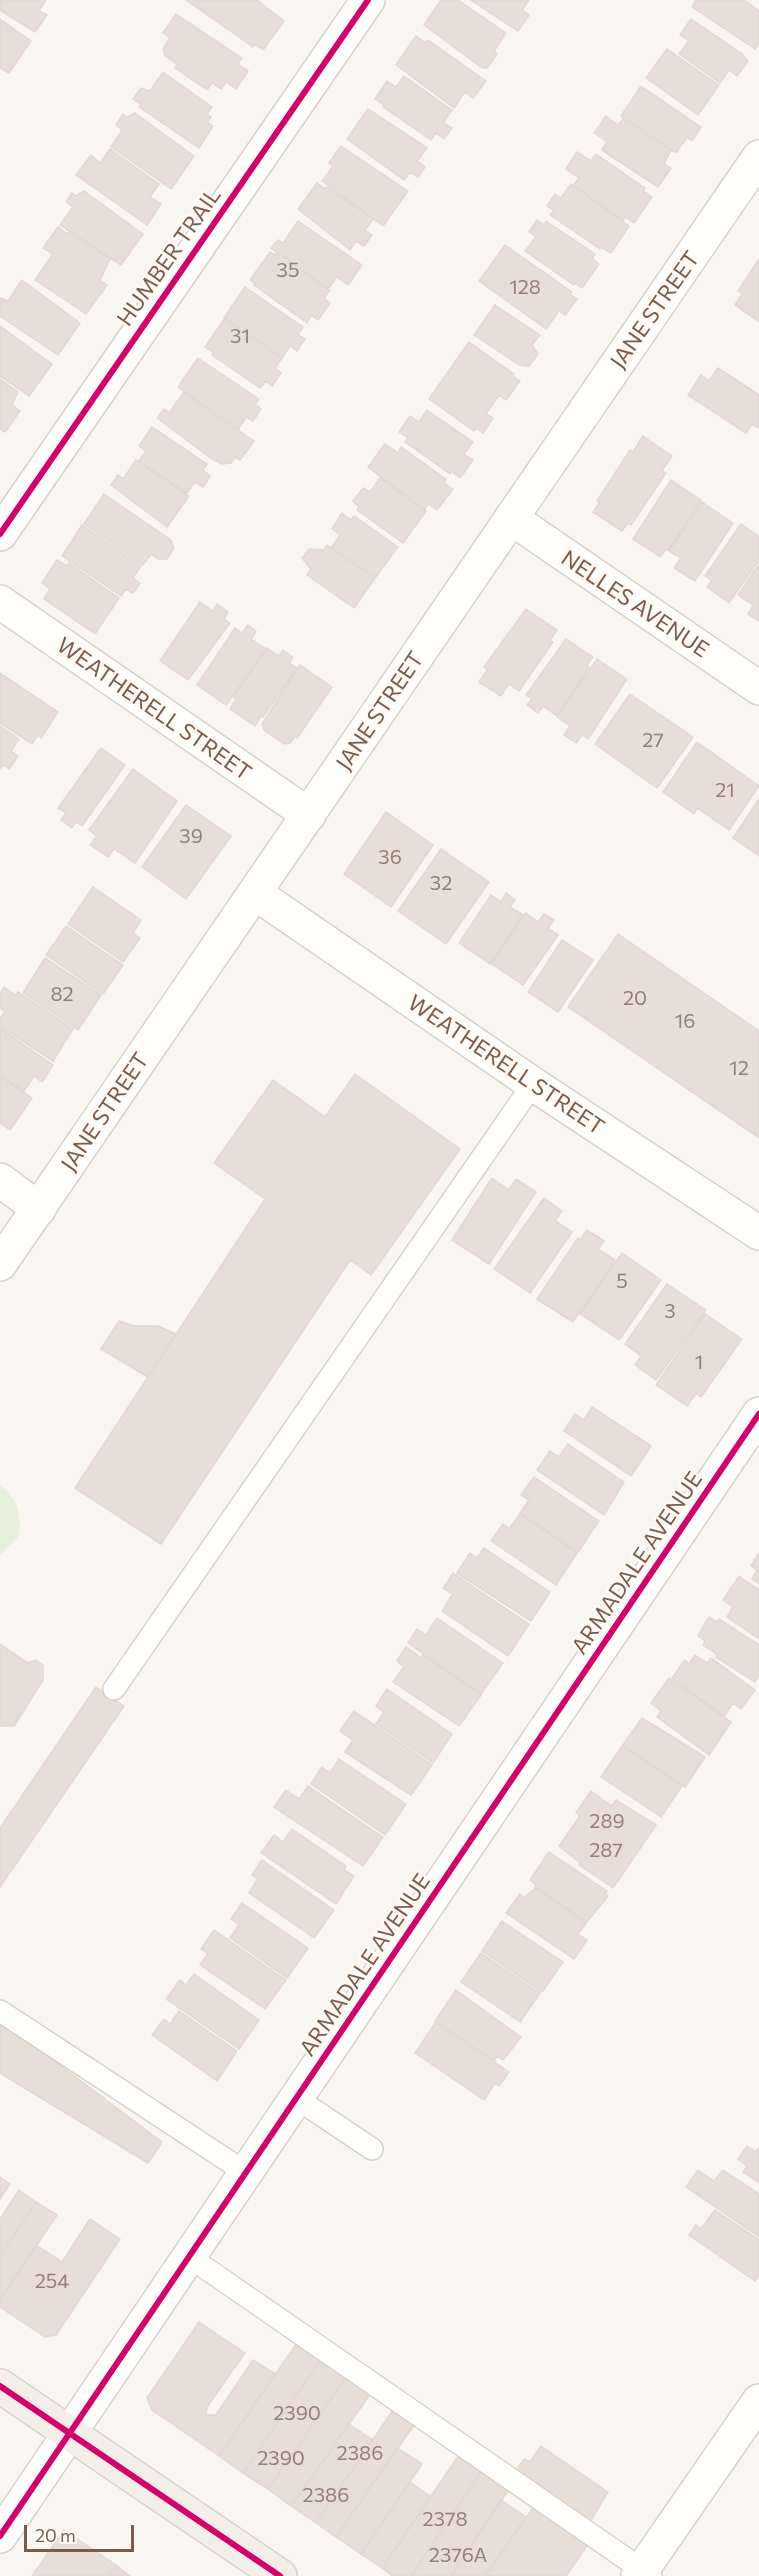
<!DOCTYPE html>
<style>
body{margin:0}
#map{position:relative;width:759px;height:2576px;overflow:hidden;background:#f9f5f0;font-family:Commissioner,sans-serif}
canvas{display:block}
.scale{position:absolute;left:24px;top:2525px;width:110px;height:27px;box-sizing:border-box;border:3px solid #7a5c4d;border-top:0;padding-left:8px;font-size:18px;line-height:21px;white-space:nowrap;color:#7a5c4d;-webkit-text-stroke:4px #fffaf3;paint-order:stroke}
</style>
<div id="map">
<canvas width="759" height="2576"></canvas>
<div class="scale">20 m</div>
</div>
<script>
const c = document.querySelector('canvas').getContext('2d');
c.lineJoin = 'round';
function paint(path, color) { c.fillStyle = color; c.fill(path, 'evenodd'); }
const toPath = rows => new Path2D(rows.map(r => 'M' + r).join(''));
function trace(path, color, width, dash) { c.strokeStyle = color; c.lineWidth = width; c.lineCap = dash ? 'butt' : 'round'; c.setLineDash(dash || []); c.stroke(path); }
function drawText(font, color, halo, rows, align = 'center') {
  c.font = font + ' Commissioner,sans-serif'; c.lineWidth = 5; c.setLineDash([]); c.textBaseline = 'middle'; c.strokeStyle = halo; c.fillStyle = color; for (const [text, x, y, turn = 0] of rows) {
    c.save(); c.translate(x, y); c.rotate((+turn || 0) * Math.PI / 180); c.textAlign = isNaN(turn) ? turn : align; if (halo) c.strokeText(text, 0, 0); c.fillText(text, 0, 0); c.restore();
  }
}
paint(toPath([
 [0,1485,9,1493,17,1506,20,1522,18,1537,0,1555]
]), '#e7f0db');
const building = toPath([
 [0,0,46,0,39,11,47,15,35,32,0,10,0,0],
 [186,0,257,0,284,21,263,50,254,44,253,47,186,0],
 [441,0,458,0,506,33,494,51,497,54,487,68,482,68,424,25,441,0],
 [471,0,529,0,522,10,529,15,518,31,471,0],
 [696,0,744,0,759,11,759,43,755,49,692,7,696,0],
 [176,14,242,58,238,64,248,71,236,89,226,82,221,89,212,83,207,90,175,68,177,64,165,56,163,49,170,38,163,33,176,14],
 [0,19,31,41,9,73,0,68,0,19],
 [691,19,741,53,748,61,737,76,729,70,720,83,679,54,689,41,680,35,691,19],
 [416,36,426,43,428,40,486,81,473,98,465,92,454,108,396,65,416,36],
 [667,49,719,85,698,115,646,78,667,49],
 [163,72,212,107,207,114,211,117,207,122,213,126,199,148,139,107,141,104,133,99,141,88,150,91,163,72],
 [404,76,452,110,443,123,452,128,444,139,436,133,431,140,383,107,384,105,375,99,387,81,396,87,404,76],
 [641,86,701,127,692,141,687,137,677,152,674,152,621,116,641,86],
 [368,109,427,148,417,161,425,167,418,177,410,172,404,180,347,139,368,109],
 [135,113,194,156,171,189,111,147,122,130,116,125,123,114,127,117,135,113],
 [606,116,618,125,624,118,671,150,664,164,671,168,658,187,602,150,607,142,594,133,606,116],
 [341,146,408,191,383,226,322,181,333,166,329,163,341,146],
 [110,149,159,184,150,197,161,204,147,225,76,175,91,155,100,163,110,149],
 [577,152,591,161,596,154,645,188,643,191,652,197,634,223,625,217,623,220,573,186,579,178,566,169,577,152],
 [317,183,325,189,327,187,373,219,365,230,372,235,364,246,356,241,350,250,298,209,317,183],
 [571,184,629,226,611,253,601,247,600,249,550,215,554,210,547,206,555,194,561,198,571,184],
 [84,191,143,234,121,265,60,225,73,207,66,202,72,193,76,196,84,191],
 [537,220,544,225,546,221,595,254,592,258,599,264,582,288,575,283,574,285,525,251,536,237,529,232,537,220],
 [298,221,362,265,348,285,337,277,328,289,271,248,278,240,283,243,298,221],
 [58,227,67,234,70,231,110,259,100,280,107,285,86,314,35,280,53,254,43,248,58,227],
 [505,245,572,292,570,294,577,299,565,315,559,311,546,329,479,281,505,245],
 [270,252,275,255,277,252,330,290,324,298,330,303,318,320,311,315,307,323,254,285,255,283,250,280,270,252],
 [759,259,759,322,735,305,742,294,738,291,759,259],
 [22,280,80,323,58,355,0,316,0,298,8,301,22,280],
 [245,287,303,327,298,335,305,339,297,351,290,346,282,358,224,318,245,287],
 [495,305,540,335,532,345,538,354,529,366,519,365,474,335,495,305],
 [225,318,282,358,275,368,281,373,272,386,266,381,260,388,212,355,214,353,205,347,225,318],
 [0,326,52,364,29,396,0,376,0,326],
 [469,342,514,374,513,376,520,381,506,400,499,395,486,414,493,418,483,433,476,428,474,431,429,399,469,342],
 [198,358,259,399,255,404,261,409,253,421,246,417,238,430,178,387,198,358],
 [718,368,759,395,759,428,752,424,746,433,688,395,701,375,709,381,718,368],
 [0,379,18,392,12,405,20,411,5,432,0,429,0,379],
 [184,392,254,441,240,460,235,457,231,463,222,464,212,459,157,418,164,409,169,413,184,392],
 [427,410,473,442,464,454,473,460,460,478,451,471,450,474,405,442,408,438,399,432,410,416,419,422,427,410],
 [152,427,207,464,203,470,210,476,203,487,195,482,187,493,139,461,146,451,139,446,152,427],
 [643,436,672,456,662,471,666,473,631,525,628,523,622,531,593,512,600,502,597,501,630,450,633,452,643,436],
 [385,444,398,453,401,447,446,479,444,483,453,489,437,510,428,504,424,510,368,467,385,444],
 [136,460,189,496,167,527,111,485,118,475,123,479,136,460],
 [380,478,426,511,403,543,357,510,359,507,353,501,363,488,370,492,380,478],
 [671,480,701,500,668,550,665,550,660,557,633,539,671,480],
 [104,494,171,540,174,548,167,559,158,559,151,554,143,565,84,524,104,494],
 [702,502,733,523,695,581,674,568,681,558,669,551,702,502],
 [342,513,351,520,354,516,398,547,375,578,331,548,340,535,332,529,342,513],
 [741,524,759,537,759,560,729,603,707,587,712,580,705,576,741,524],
 [82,525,141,566,133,578,140,583,133,593,126,589,121,596,62,556,82,525],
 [327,545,375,578,354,608,307,575,311,569,302,558,309,549,324,550,327,545],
 [57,560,67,566,69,563,119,598,95,634,44,599,50,589,42,583,57,560],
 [759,564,759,621,748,614,753,605,738,595,759,564],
 [200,602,213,611,217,604,228,612,224,619,230,623,188,680,160,661,200,602],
 [526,609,557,630,550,640,553,642,519,691,509,684,501,696,479,682,488,669,484,667,526,609],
 [248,625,256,631,251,639,266,649,226,705,197,685,235,628,242,633,248,625],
 [566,639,593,657,587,665,589,667,557,716,543,706,538,713,527,705,532,699,526,695,566,639],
 [267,648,279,656,283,650,293,657,289,663,297,668,263,717,261,716,255,726,230,709,236,699,233,697,267,648],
 [597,659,627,679,588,739,582,735,576,743,564,735,570,726,557,717,597,659],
 [300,665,332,687,297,738,295,737,290,743,284,744,264,730,262,724,300,665],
 [0,673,58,712,41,738,38,735,32,744,0,723,0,673],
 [630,694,693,737,657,788,595,744,630,694],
 [0,726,19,739,11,751,18,756,9,769,4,765,0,769,0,726],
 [697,742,759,786,729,830,697,808,694,814,663,792,697,742],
 [101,748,125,765,82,826,76,822,72,828,61,820,66,813,58,808,101,748],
 [133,769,177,801,135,863,114,849,108,857,90,845,97,836,89,830,133,769],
 [759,799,759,856,733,838,759,799],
 [186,805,231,836,186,899,142,867,186,805],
 [386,812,433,845,391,907,344,874,386,812],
 [441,849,489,882,446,944,398,911,441,849],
 [93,887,141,920,133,933,140,938,123,962,68,924,93,887],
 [506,893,515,900,510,907,523,915,490,964,459,943,491,895,501,902,506,893],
 [526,913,538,922,544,914,554,920,548,928,558,935,523,985,492,964,526,913],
 [66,926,123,965,103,994,46,955,66,926],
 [618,934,759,1031,759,1138,568,1007,618,934],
 [562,940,593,960,558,1012,528,992,562,940],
 [45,958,101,995,78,1030,23,993,45,958],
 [4,987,15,995,18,992,73,1029,53,1061,0,1026,0,1019,5,1011,0,1008,0,994,4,987],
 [0,1028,53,1065,42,1082,34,1076,24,1091,0,1074,0,1028],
 [355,1074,460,1149,371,1275,350,1260,161,1544,75,1488,265,1199,214,1163,273,1080,325,1117,355,1074],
 [0,1076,32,1098,10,1130,0,1123,0,1076],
 [492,1178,509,1190,516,1179,536,1192,489,1264,452,1240,492,1178],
 [544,1198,562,1211,555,1221,572,1232,530,1293,494,1269,544,1198],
 [587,1230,604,1241,598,1249,615,1260,573,1322,537,1299,578,1238,580,1240,587,1230],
 [622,1253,661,1280,619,1340,580,1314,622,1253],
 [667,1284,706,1310,656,1380,635,1365,641,1356,625,1344,667,1284],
 [705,1314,742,1339,701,1397,696,1393,687,1406,656,1385,705,1314],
 [119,1321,134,1326,158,1326,176,1334,148,1377,101,1349,119,1321],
 [592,1407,651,1446,631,1476,564,1431,575,1414,584,1420,592,1407],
 [568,1444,624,1482,604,1515,537,1470,550,1451,559,1457,568,1444],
 [534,1477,599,1521,578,1552,520,1513,529,1500,521,1495,534,1477],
 [520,1514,577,1553,556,1585,491,1541,503,1524,509,1529,520,1514],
 [484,1548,550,1592,531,1621,457,1573,470,1553,477,1558,484,1548],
 [759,1553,759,1584,752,1579,757,1570,751,1566,759,1553],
 [453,1573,529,1624,508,1656,442,1611,453,1594,443,1588,453,1573],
 [739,1576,759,1590,759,1639,727,1617,733,1607,723,1600,739,1576],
 [709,1617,717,1622,719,1619,759,1645,759,1675,755,1682,716,1657,717,1654,703,1645,705,1641,698,1636,709,1617],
 [437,1618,503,1663,481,1694,408,1643,417,1629,426,1635,437,1618],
 [0,1644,28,1663,36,1660,43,1665,43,1680,14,1726,0,1726,0,1644],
 [406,1647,421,1658,423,1655,481,1695,459,1726,393,1682,404,1667,397,1661,406,1647],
 [695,1655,707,1663,711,1658,755,1690,741,1709,733,1703,724,1716,672,1678,685,1660,689,1664,695,1655],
 [669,1678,731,1722,709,1755,657,1717,661,1711,651,1703,669,1678],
 [96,1687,124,1706,0,1887,0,1828,96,1687],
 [387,1689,452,1734,433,1763,376,1724,384,1712,376,1706,387,1689],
 [354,1711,432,1765,411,1795,345,1752,353,1740,340,1731,354,1711],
 [642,1718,705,1757,685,1787,623,1745,642,1718],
 [622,1746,682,1786,661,1817,601,1777,622,1746],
 [339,1759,406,1804,385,1835,311,1784,322,1767,330,1773,339,1759],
 [308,1786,383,1837,363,1866,274,1807,286,1790,299,1799,308,1786],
 [591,1791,612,1806,616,1800,656,1825,613,1888,579,1865,580,1863,559,1846,580,1816,576,1813,591,1791],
 [292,1829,346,1866,344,1870,354,1876,336,1904,261,1853,274,1835,283,1842,292,1829],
 [549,1852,607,1891,605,1894,608,1896,587,1922,535,1887,536,1885,530,1880,549,1852],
 [262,1860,334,1910,314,1938,249,1893,258,1879,252,1875,262,1860],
 [536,1888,586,1923,578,1934,587,1940,574,1959,506,1913,520,1894,524,1897,536,1888],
 [242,1903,308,1948,287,1978,230,1938,239,1925,231,1919,242,1903],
 [502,1921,563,1962,542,1992,482,1951,502,1921],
 [214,1930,286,1980,265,2009,200,1965,208,1953,201,1949,214,1930],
 [481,1953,540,1993,520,2022,461,1982,481,1953],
 [194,1974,259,2020,239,2049,166,1999,180,1980,186,1985,194,1974],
 [456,1990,521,2037,503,2060,497,2056,494,2061,435,2021,456,1990],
 [179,2011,237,2051,217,2081,152,2035,164,2019,170,2024,179,2011],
 [0,2020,162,2142,148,2163,0,2073,0,2020],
 [436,2022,509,2072,499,2086,495,2083,484,2100,415,2053,436,2022],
 [747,2146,756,2152,759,2147,759,2183,743,2172,747,2166,738,2159,747,2146],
 [698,2170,714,2181,723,2170,759,2194,759,2237,686,2187,698,2170],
 [0,2177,10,2184,0,2199,0,2177],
 [19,2190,36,2202,0,2256,0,2219,19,2190],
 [36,2202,57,2215,0,2300,0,2256,36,2202],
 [715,2210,759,2240,759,2275,755,2281,689,2235,696,2225,701,2229,715,2210],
 [90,2219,120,2239,56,2335,45,2337,0,2307,0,2300,36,2245,62,2262,90,2219],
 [199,2322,245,2353,207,2407,206,2415,216,2415,253,2360,275,2374,219,2456,152,2410,147,2398,199,2322],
 [297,2343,321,2359,243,2473,219,2456,297,2343],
 [321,2359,347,2376,268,2489,243,2473,321,2359],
 [347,2376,372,2392,291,2506,268,2489,347,2376],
 [393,2410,414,2425,336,2537,316,2523,393,2410],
 [349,2424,373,2440,316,2523,291,2506,349,2424],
 [541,2446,608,2492,588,2525,514,2474,524,2459,530,2462,541,2446],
 [397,2448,422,2464,361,2554,336,2537,397,2448],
 [459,2455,482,2470,411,2576,393,2576,382,2568,459,2455],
 [482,2470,509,2489,451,2576,411,2576,482,2470],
 [410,2482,431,2497,382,2568,361,2554,410,2482],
 [501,2500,526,2517,485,2576,451,2576,501,2500],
 [535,2505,589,2543,566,2576,485,2576,535,2505],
 [64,2530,116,2565,108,2576,32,2576,64,2530],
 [116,2565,130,2576,108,2576,116,2565]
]);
paint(building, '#e6ded7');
trace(building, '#e2d8d2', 1.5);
const lane = toPath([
 [114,1689,533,1084],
 [0,2011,245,2172],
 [296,2098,372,2149],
 [188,2256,651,2576]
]);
const street = toPath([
 [511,518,759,688],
 [0,534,368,0],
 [0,602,309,815],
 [255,893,533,1084,759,1233],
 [0,1180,39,1209],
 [0,2536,759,1414],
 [638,2576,759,2401]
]);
const secondary = toPath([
 [0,1264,759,157]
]);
const primary = toPath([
 [0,2386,280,2576]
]);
trace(lane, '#d7d1cb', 24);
trace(street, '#d7d1cb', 36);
trace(secondary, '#d9d2cb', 36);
trace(primary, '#dad1cc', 36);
trace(lane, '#fefefd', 21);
trace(street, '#fefefd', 33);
trace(secondary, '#fefefd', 33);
trace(primary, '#f3eee8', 33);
trace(toPath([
 [0,534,368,0],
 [0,2386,280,2576],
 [0,2536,759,1414]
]), '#d6006c', 6);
drawText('20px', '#977e72', null, [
 ["35",288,270],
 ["128",525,287],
 ["31",240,336],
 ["27",653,740],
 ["21",725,790],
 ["39",191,836],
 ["36",390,857],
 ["32",441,883],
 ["82",62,994],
 ["20",635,998],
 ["16",685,1021],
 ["12",739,1068],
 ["5",622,1281],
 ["3",670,1311],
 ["1",699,1362],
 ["289",607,1821],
 ["287",606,1850],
 ["254",52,2281],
 ["2390",297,2413],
 ["2386",360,2453],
 ["2390",281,2458],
 ["2386",326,2495],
 ["2378",445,2519],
 ["2376A",458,2555]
]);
drawText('22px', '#7a5c4d', '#fffaf3', [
 ["HUMBER TRAIL",169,257,-55],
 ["JANE STREET",655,310,-55],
 ["NELLES AVENUE",635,604,34],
 ["WEATHERELL STREET",154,709,35],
 ["JANE STREET",380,711,-56],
 ["WEATHERELL STREET",506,1065,34],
 ["JANE STREET",105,1112,-56],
 ["ARMADALE AVENUE",637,1563,-56],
 ["ARMADALE AVENUE",365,1965,-56]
]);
</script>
